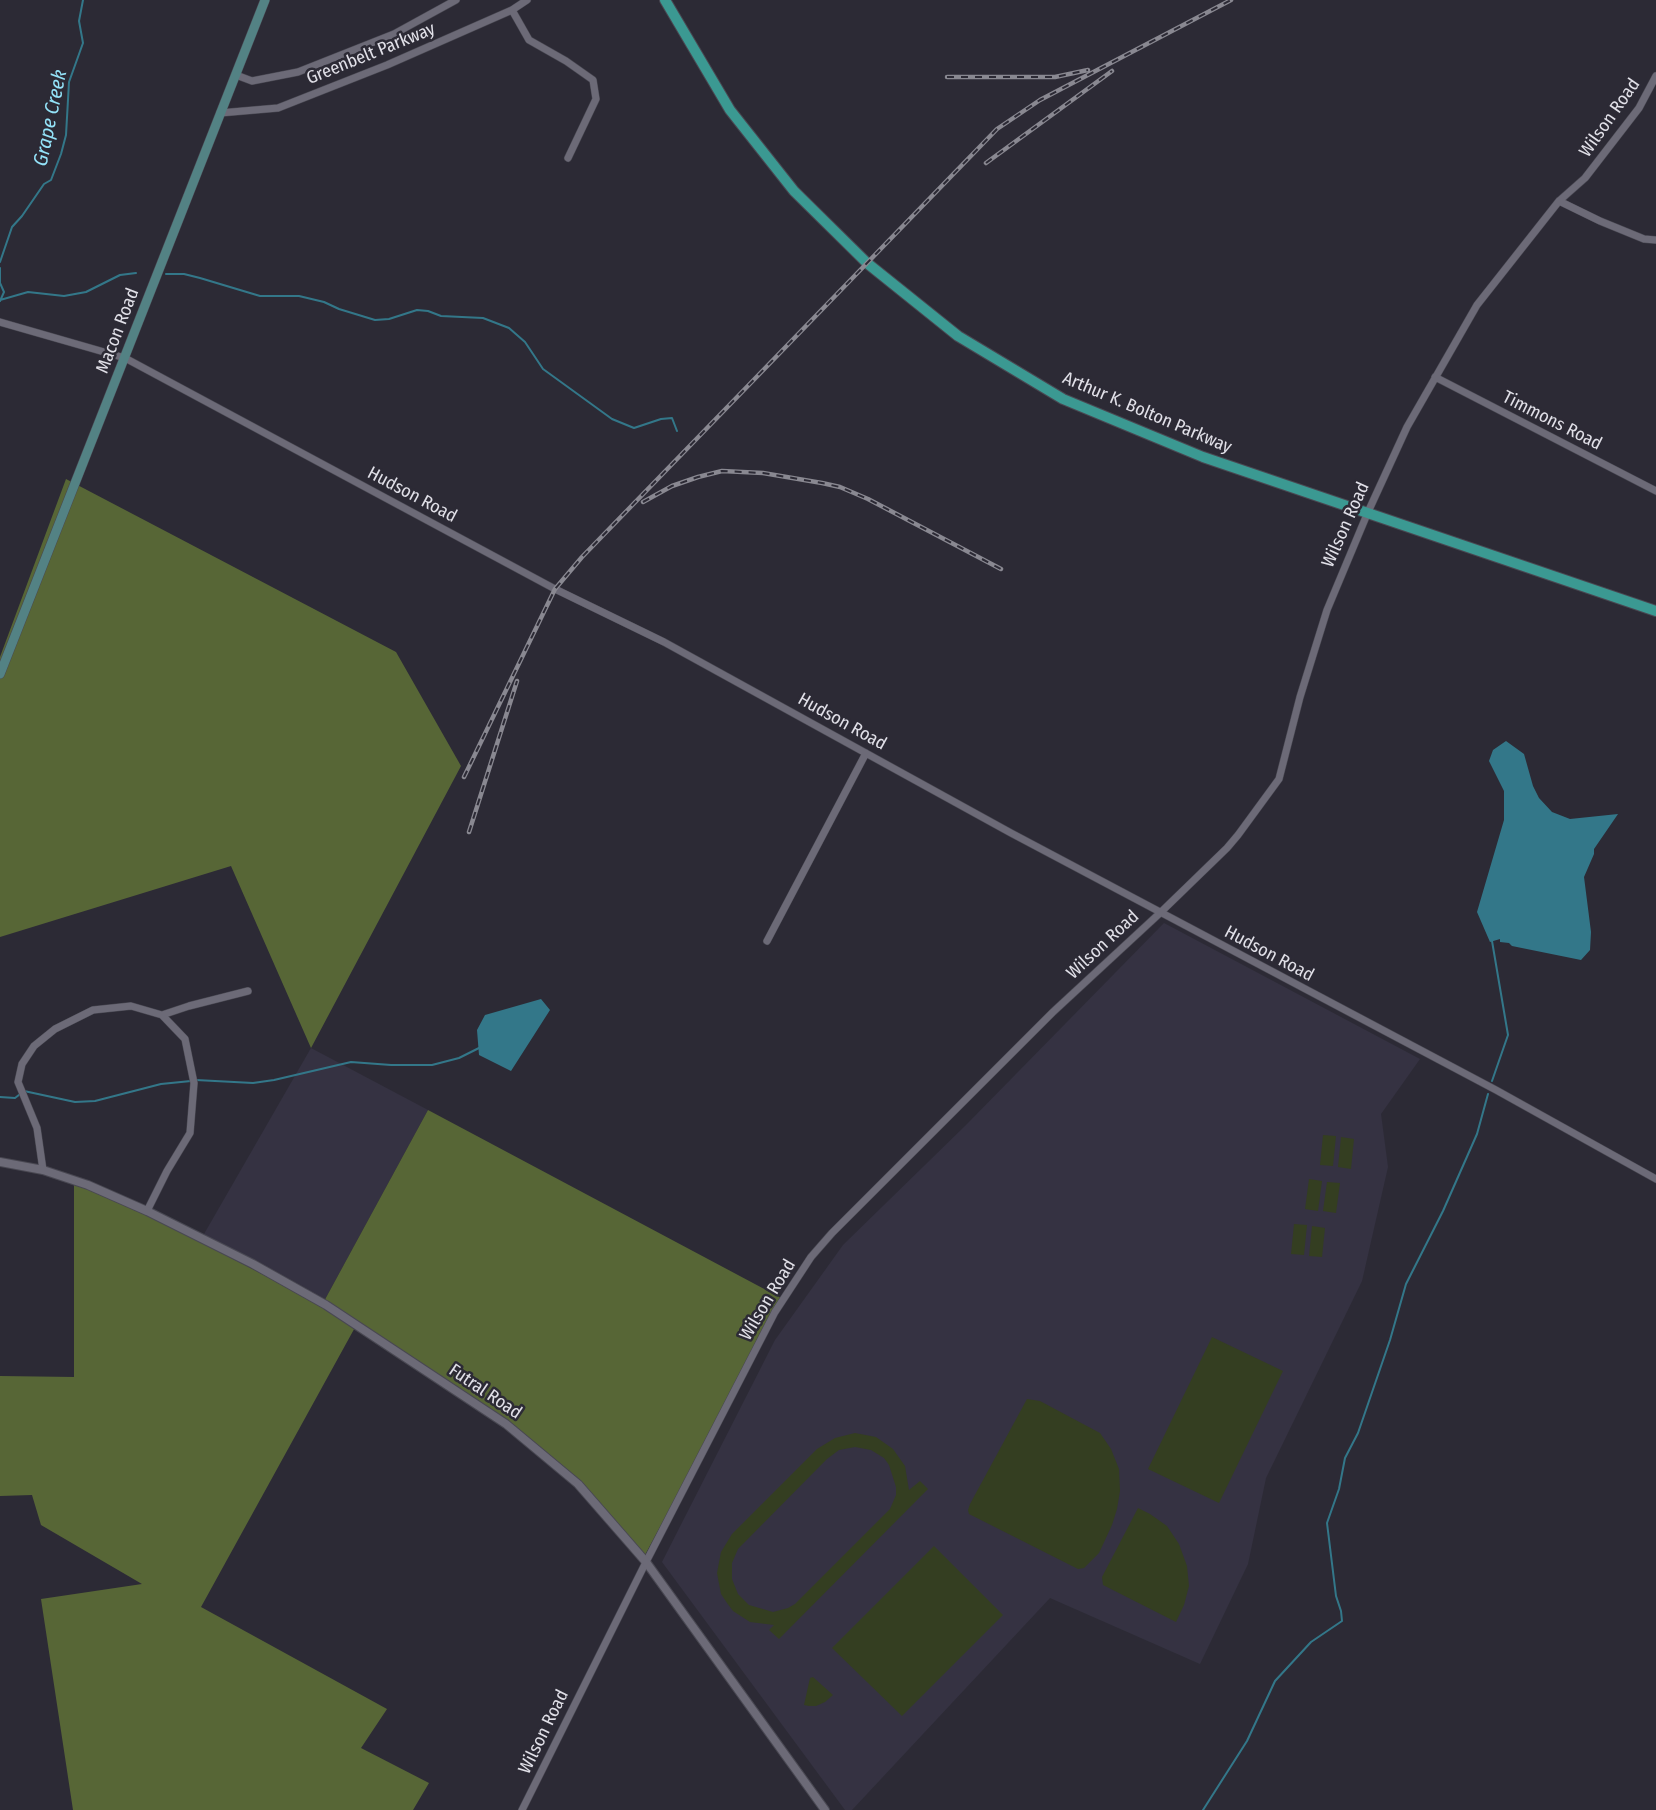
<!DOCTYPE html>
<style>
body{margin:0}
canvas{display:block;background:#2c2a35}
</style>
<canvas width="1656" height="1810"></canvas>
<script>
const c = document.querySelector('canvas').getContext('2d');
c.lineJoin = 'round';
function paint(path, color) { c.fillStyle = color; c.fill(path, 'evenodd'); }
const toPath = rows => new Path2D(rows.map(r => 'M' + r).join(''));
function trace(path, color, width, dash) { c.strokeStyle = color; c.lineWidth = width; c.lineCap = dash ? 'butt' : 'round'; c.setLineDash(dash || []); c.stroke(path); }
function drawText(font, color, halo, rows, align = 'center') {
  c.font = font + ' "Fira Sans Condensed",sans-serif'; c.lineWidth = 5; c.setLineDash([]); c.textBaseline = 'middle'; c.strokeStyle = halo; c.fillStyle = color; for (const [text, x, y, turn = 0] of rows) {
    c.save(); c.translate(x, y); c.rotate((+turn || 0) * Math.PI / 180); c.textAlign = isNaN(turn) ? turn : align; if (halo) c.strokeText(text, 0, 0); c.fillText(text, 0, 0); c.restore();
  }
}
paint(toPath([
 [1164,923,1420,1059,1381,1114,1388,1167,1362,1281,1266,1478,1248,1564,1200,1664,1050,1598,852,1810,845,1810,662,1562,775,1340,843,1245,966,1125],
 [311,1048,428,1110,322,1305,200,1241]
]), '#353242');
paint(toPath([
 [1323,1135,1336,1136,1333,1166,1320,1165],
 [1341,1137,1354,1139,1351,1169,1338,1167],
 [1309,1179,1322,1181,1318,1211,1305,1209],
 [1327,1182,1340,1183,1336,1213,1323,1211],
 [1294,1224,1307,1225,1304,1255,1291,1254],
 [1312,1226,1325,1228,1322,1257,1309,1256],
 [1212,1337,1283,1371,1219,1503,1148,1469],
 [1027,1399,1040,1401,1100,1433,1111,1449,1119,1469,1120,1491,1117,1509,1112,1525,1099,1553,1084,1568,1078,1569,969,1514,968,1510,970,1504],
 [855,1433,876,1437,893,1449,905,1466,909,1490,920,1481,928,1489,779,1639,769,1630,774,1625,750,1622,733,1611,727,1603,721,1594,717,1573,721,1552,732,1534,817,1449,835,1438],
 [855,1447,871,1450,884,1458,889,1465,896,1487,896,1495,890,1509,795,1604,788,1608,773,1612,749,1605,738,1594,732,1579,732,1563,738,1549,827,1459,839,1450],
 [1138,1508,1150,1514,1167,1526,1179,1544,1187,1566,1189,1586,1184,1605,1176,1622,1103,1585,1102,1577],
 [934,1546,1003,1615,902,1716,832,1648],
 [813,1677,833,1695,825,1702,816,1706,809,1706,804,1705,810,1678]
]), '#343e21');
paint(toPath([
 [66,479,396,652,461,766,311,1048,231,866,0,937,0,657],
 [428,1110,783,1299,645,1555,573,1475,358,1322,201,1607,387,1709,361,1748,429,1783,413,1810,73,1810,41,1599,142,1584,41,1525,32,1495,0,1496,0,1376,74,1377,74,1182,90,1185,322,1305]
]), '#576636');
paint(toPath([
 [1506,741,1524,754,1533,786,1539,798,1552,812,1570,819,1618,814,1594,849,1594,854,1584,877,1591,932,1590,950,1581,960,1512,946,1509,943,1500,942,1500,939,1490,942,1477,912,1504,820,1504,791,1489,761,1493,750],
 [541,999,550,1010,511,1071,479,1055,477,1030,485,1015]
]), '#337789');
trace(toPath([
 [0,262,12,227,22,216,44,184,51,180,61,154,66,135,69,82,83,43,79,21,83,0],
 [0,268,0,283,4,292,0,301],
 [166,274,184,274,200,278,260,296,299,296,324,302,339,309,375,320,389,319,417,310,428,311,441,316,483,318,509,328,525,342,543,369,612,419,634,428,661,419,672,418,677,431],
 [0,300,28,292,64,296,86,292,120,275,136,273],
 [196,1080,253,1083,274,1080,351,1062,391,1065,432,1065,459,1058,479,1048],
 [1492,1081,1508,1035,1492,941],
 [0,1097,15,1098,24,1091,75,1102,95,1101,161,1084,191,1081],
 [1203,1810,1247,1741,1275,1681,1311,1642,1342,1621,1341,1611,1336,1596,1327,1523,1339,1489,1345,1458,1358,1433,1390,1340,1406,1284,1443,1211,1477,1134,1488,1094]
]), '#337789', 2);
const minor = toPath([
 [512,10,529,40,566,61,593,80,596,99,568,158],
 [236,75,252,81,298,72,394,34,456,0],
 [220,113,278,108,387,65,512,10,527,0],
 [1559,201,1600,221,1644,239,1656,240],
 [0,322,125,358,555,589,664,642,1011,833,1496,1090,1656,1179],
 [1435,377,1656,491],
 [767,941,866,753],
 [162,1015,189,1006,248,991],
 [43,1170,37,1128,18,1082,22,1064,34,1046,55,1029,93,1010,131,1006,162,1015,185,1039,194,1083,190,1133,167,1171,147,1211],
 [522,1810,646,1562,775,1312,811,1257,832,1233,1053,1012,1160,913,1227,848,1238,835,1279,779,1300,697,1327,610,1368,512,1407,427,1477,305,1559,201,1585,178,1639,108,1656,76]
]);
const tertiary = toPath([
 [0,1162,43,1170,88,1185,147,1211,253,1264,326,1305,506,1424,578,1484,646,1562,825,1810]
]);
const secondary = toPath([
 [0,674,265,0]
]);
const primary = toPath([
 [665,0,730,110,794,191,867,263,958,336,1063,399,1203,457,1656,611]
]);
trace(minor, '#494852', 8);
trace(tertiary, '#494852', 10);
trace(secondary, '#494852', 10);
trace(primary, '#494852', 12);
trace(minor, '#6c6a77', 7);
trace(tertiary, '#6c6a77', 8);
trace(secondary, '#538284', 9);
trace(primary, '#3b9992', 10);
const rail = toPath([
 [947,77,1055,77,1088,70],
 [986,163,1112,71],
 [643,502,672,486,698,477,722,471,763,473,822,483,840,487,868,499,1001,569],
 [464,777,555,589,582,557,997,129,1040,100,1231,0],
 [469,832,517,681]
]);
trace(rail, '#898891', 4.5);
trace(rail, '#2c2a35', 2, [7]);
drawText('18px', '#e1e0e8', '#2c2a35', [
 ["Greenbelt Parkway",371,54,-22],
 ["Wilson Road",1610,118,-55],
 ["Macon Road",118,331,-69],
 ["Arthur K. Bolton Parkway",1147,413,23],
 ["Timmons Road",1552,421,27],
 ["Hudson Road",412,495,28],
 ["Wilson Road",1346,525,-66],
 ["Hudson Road",842,722,29],
 ["Wilson Road",1103,945,-43],
 ["Hudson Road",1269,954,28],
 ["Wilson Road",768,1300,-59],
 ["Futral Road",485,1392,34],
 ["Wilson Road",544,1732,-64]
]);
drawText('italic 20px', '#94e3f9', '#2c2a35', [
 ["Grape Creek",51,118,-78]
]);
</script>
